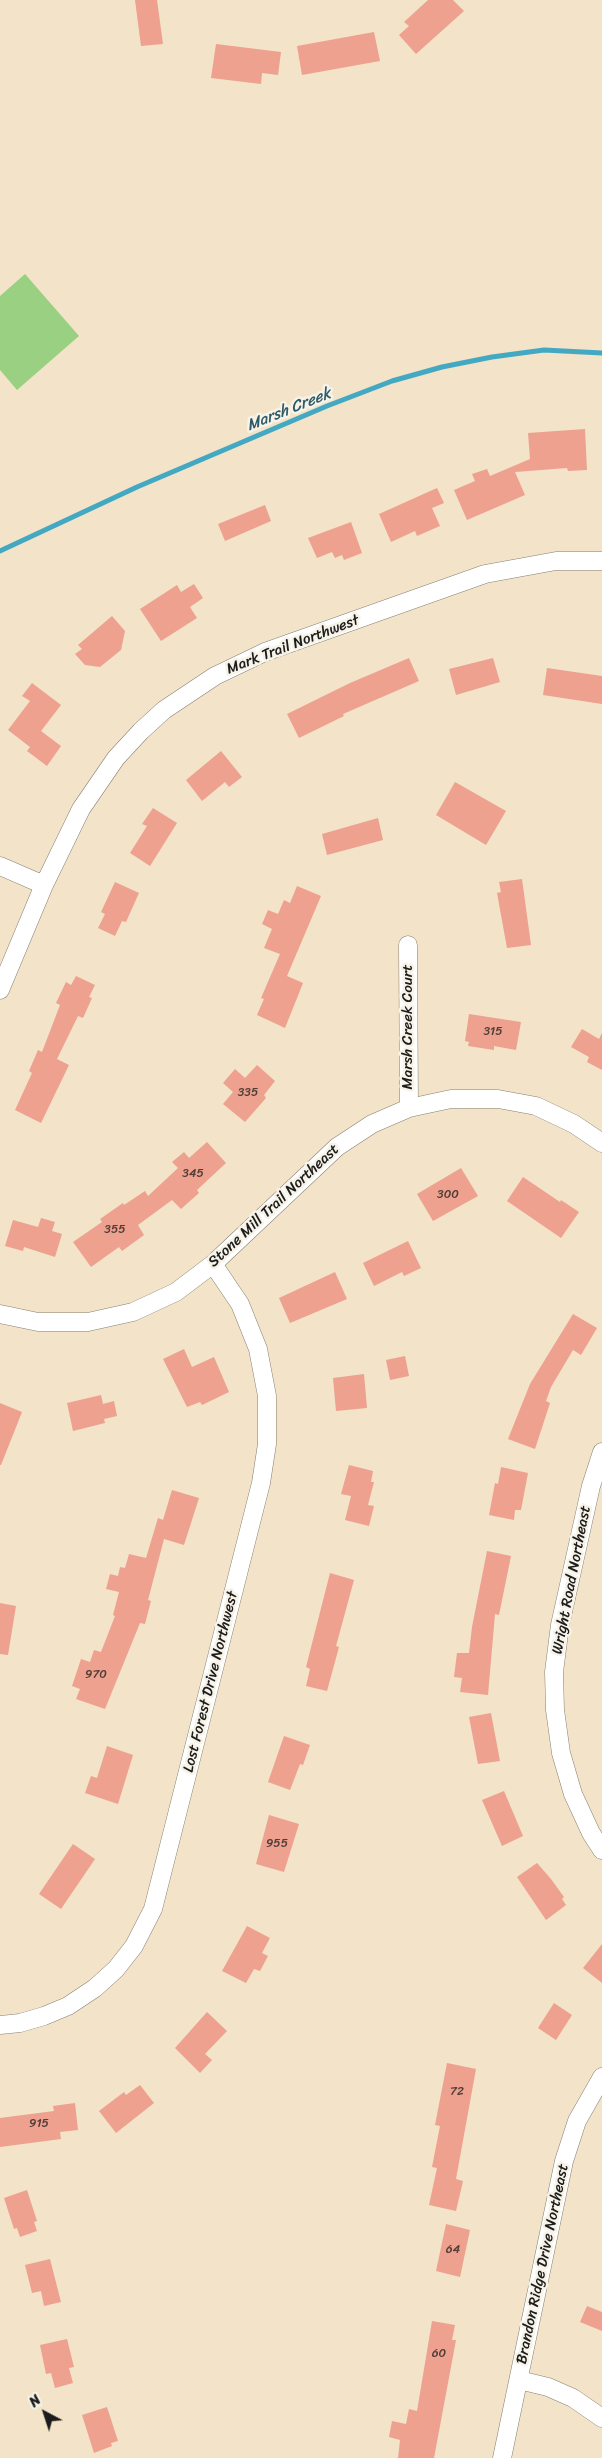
<!DOCTYPE html>
<style>
body{margin:0}
#map{position:relative;width:602px;height:2458px;overflow:hidden;background:#f2e3c9;font-family:Sriracha,sans-serif}
canvas{display:block}
.north{position:absolute;left:20px;top:2388px;width:50px;height:50px;-webkit-text-stroke:4px #f7f3e8;paint-order:stroke;rotate:320deg;font-size:14px;font-weight:700;line-height:20px;text-align:center;color:#1c1c1c}
.north::after{content:'';display:block;margin:auto;width:18px;height:22px;background:#1c1c1c;clip-path:polygon(50% 0,100% 100%,50% 72%,0 100%)}
</style>
<div id="map">
<canvas width="602" height="2458"></canvas>
<div class="north">N</div>
</div>
<script>
const c = document.querySelector('canvas').getContext('2d');
c.lineJoin = 'round';
function paint(path, color) { c.fillStyle = color; c.fill(path, 'evenodd'); }
const toPath = rows => new Path2D(rows.map(r => 'M' + r).join(''));
function trace(path, color, width, dash) { c.strokeStyle = color; c.lineWidth = width; c.lineCap = dash ? 'butt' : 'round'; c.setLineDash(dash || []); c.stroke(path); }
function drawText(font, color, halo, rows, align = 'center') {
  c.font = font + ' Sriracha,sans-serif'; c.lineWidth = 5; c.setLineDash([]); c.textBaseline = 'middle'; c.strokeStyle = halo; c.fillStyle = color; for (const [text, x, y, turn = 0] of rows) {
    c.save(); c.translate(x, y); c.rotate((+turn || 0) * Math.PI / 180); c.textAlign = isNaN(turn) ? turn : align; if (halo) c.strokeText(text, 0, 0); c.fillText(text, 0, 0); c.restore();
  }
}
paint(toPath([
 [25,274,79,336,17,390,0,370,0,296]
]), '#99d082');
trace(toPath([
 [0,551,137,487,327,406,392,381,442,367,492,357,544,350,602,353]
]), '#43a9c3', 5);
paint(toPath([
 [135,0,157,0,163,44,141,46],
 [428,0,453,0,464,11,416,54,399,35,409,26,404,22],
 [374,32,380,61,302,75,297,46],
 [216,44,281,52,278,75,262,73,261,84,211,78],
 [585,429,587,470,568,471,567,468,515,472,525,495,467,520,454,490,475,481,472,474,487,469,490,476,530,459,528,433],
 [437,488,444,503,432,508,440,526,417,536,415,531,391,542,379,514],
 [265,505,271,521,225,541,218,524],
 [351,522,362,553,344,560,342,555,335,558,332,552,317,558,308,538],
 [194,584,203,598,190,607,197,618,161,641,140,609,177,585,181,592],
 [112,616,125,631,121,650,100,667,85,665,75,654,82,649,78,645],
 [409,658,419,681,343,714,344,716,299,738,287,714,350,683],
 [493,658,500,682,456,695,449,669],
 [547,668,602,676,602,704,543,695],
 [32,683,61,705,41,731,61,746,47,766,27,751,30,747,8,730,30,701,22,696],
 [221,751,242,777,229,787,225,782,202,801,186,780],
 [455,782,506,811,486,845,436,815],
 [153,808,177,823,150,866,130,853,147,826,142,824],
 [378,818,383,840,327,855,322,834],
 [522,879,531,945,507,948,497,893,501,892,499,882],
 [115,882,139,893,126,922,122,921,115,936,98,928,105,914,101,912],
 [297,886,321,896,287,976,303,983,285,1028,257,1015,264,999,261,998,280,954,264,948,272,929,262,924,268,910,278,914,284,900,290,903],
 [76,976,95,985,89,997,92,998,83,1018,78,1016,57,1059,69,1065,41,1123,15,1110,32,1073,29,1071,38,1050,42,1052,60,1005,56,1003,66,982,71,985],
 [469,1014,521,1022,516,1050,494,1046,494,1050,468,1046,469,1042,465,1041],
 [582,1029,599,1039,602,1033,602,1070,587,1062,589,1057,571,1047],
 [257,1065,275,1081,264,1095,266,1098,245,1122,223,1104,233,1092,223,1083,235,1069,245,1078],
 [207,1142,226,1163,197,1190,199,1193,181,1209,172,1200,138,1225,144,1235,122,1251,119,1247,91,1267,73,1242,102,1222,100,1219,123,1203,124,1205,145,1191,148,1196,178,1168,172,1162,184,1152,189,1158],
 [461,1168,478,1196,433,1221,417,1194],
 [523,1177,560,1202,561,1200,579,1212,561,1238,507,1201],
 [41,1218,55,1222,52,1231,62,1234,55,1257,24,1247,23,1251,5,1246,13,1220,38,1227],
 [408,1241,421,1268,404,1276,402,1272,374,1286,363,1263],
 [335,1272,347,1299,290,1323,279,1298],
 [573,1314,597,1328,581,1355,573,1350,551,1387,546,1401,550,1403,535,1449,508,1439,530,1384],
 [184,1349,192,1367,214,1357,229,1392,202,1405,200,1402,187,1407,163,1359],
 [405,1356,409,1376,390,1380,386,1360],
 [364,1374,367,1408,336,1411,333,1378],
 [101,1395,103,1404,114,1401,117,1416,104,1419,105,1423,73,1431,67,1403],
 [0,1403,22,1412,1,1465,0,1465],
 [349,1465,373,1471,371,1482,374,1482,368,1505,374,1506,369,1526,345,1520,351,1496,341,1494],
 [501,1467,528,1473,521,1510,515,1510,514,1520,489,1515,495,1483,498,1484],
 [172,1490,199,1498,184,1545,164,1539,148,1600,151,1601,145,1624,140,1623,105,1709,76,1699,80,1689,72,1686,81,1659,90,1662,94,1650,101,1652,115,1616,113,1615,119,1592,106,1589,110,1574,118,1576,120,1567,125,1568,129,1554,146,1558,158,1518,163,1520],
 [487,1551,511,1556,499,1615,495,1614,488,1695,460,1692,462,1678,454,1677,457,1653,469,1653,472,1627],
 [330,1573,354,1580,336,1646,339,1647,327,1691,306,1686,310,1669,306,1667],
 [0,1603,16,1606,8,1655,0,1654],
 [491,1713,500,1761,478,1764,469,1717],
 [284,1736,310,1745,303,1765,300,1764,290,1790,268,1782],
 [107,1746,133,1755,118,1804,85,1793,91,1776,97,1778],
 [504,1791,523,1836,502,1846,482,1800],
 [269,1815,299,1824,284,1872,256,1864],
 [73,1844,95,1859,61,1909,39,1894],
 [537,1863,551,1879,564,1897,562,1899,566,1905,546,1920,517,1877],
 [247,1926,270,1938,262,1953,268,1956,260,1971,254,1969,246,1983,222,1971],
 [602,1944,602,1983,583,1968],
 [554,2003,572,2015,556,2040,538,2028],
 [207,2012,227,2031,205,2054,212,2060,200,2073,175,2048],
 [447,2063,476,2069,456,2179,463,2181,456,2211,429,2205,437,2168,432,2167,440,2126,435,2125],
 [140,2085,154,2103,116,2133,99,2111,124,2092,126,2095],
 [75,2103,78,2130,60,2132,61,2139,0,2147,0,2118,54,2111,53,2106],
 [27,2190,37,2221,34,2222,37,2231,20,2237,17,2228,14,2229,4,2198],
 [446,2224,470,2230,460,2277,436,2271],
 [50,2259,61,2302,44,2306,41,2291,32,2293,25,2265],
 [587,2306,602,2312,602,2331,580,2322],
 [432,2321,455,2325,452,2340,456,2340,434,2458,398,2458,400,2440,389,2437,392,2421,406,2424,409,2409,417,2411],
 [67,2339,74,2367,69,2368,73,2383,55,2388,51,2373,46,2374,40,2345],
 [107,2407,118,2441,111,2443,112,2446,94,2453,82,2415]
]), '#eda18e');
const minor = toPath([
 [0,866,44,885],
 [408,945,409,1108],
 [0,990,44,885,81,809,116,758,141,731,164,710,215,676,265,652,485,574,556,561,602,561],
 [0,1314,38,1322,88,1322,133,1312,176,1292,213,1264,337,1147,372,1124,409,1108,451,1099,498,1099,536,1106,574,1124,602,1143],
 [602,1452,591,1486,560,1625,554,1672,555,1710,561,1753,573,1794,591,1833,602,1850],
 [0,2025,20,2023,44,2016,68,2006,95,1988,116,1969,134,1946,153,1909,261,1483,267,1444,267,1396,258,1349,240,1304,213,1264],
 [519,2380,548,2387,573,2398,602,2418],
 [502,2458,564,2161,577,2121,602,2077]
]);
trace(minor, '#878072', 19);
trace(minor, '#fff', 18);
drawText('12px', '#503d38', null, [
 ["315",493,1032],
 ["335",248,1093],
 ["345",193,1174],
 ["300",448,1195],
 ["355",115,1230],
 ["970",96,1675],
 ["955",277,1844],
 ["72",457,2092],
 ["915",39,2124],
 ["64",453,2250],
 ["60",439,2354]
]);
drawText('15px', '#1c1c1c', '#f7f3e8', [
 ["Mark Trail Northwest",293,645,-21],
 ["Marsh Creek Court",408,1027,-90],
 ["Stone Mill Trail Northeast",274,1206,-43],
 ["Wright Road Northeast",572,1580,-79],
 ["Lost Forest Drive Northwest",211,1682,-76],
 ["Brandon Ridge Drive Northeast",543,2264,-78]
]);
drawText('italic 16px', '#2e5b67', '#f7f3e8', [
 ["Marsh Creek",289,410,-22]
]);
</script>
